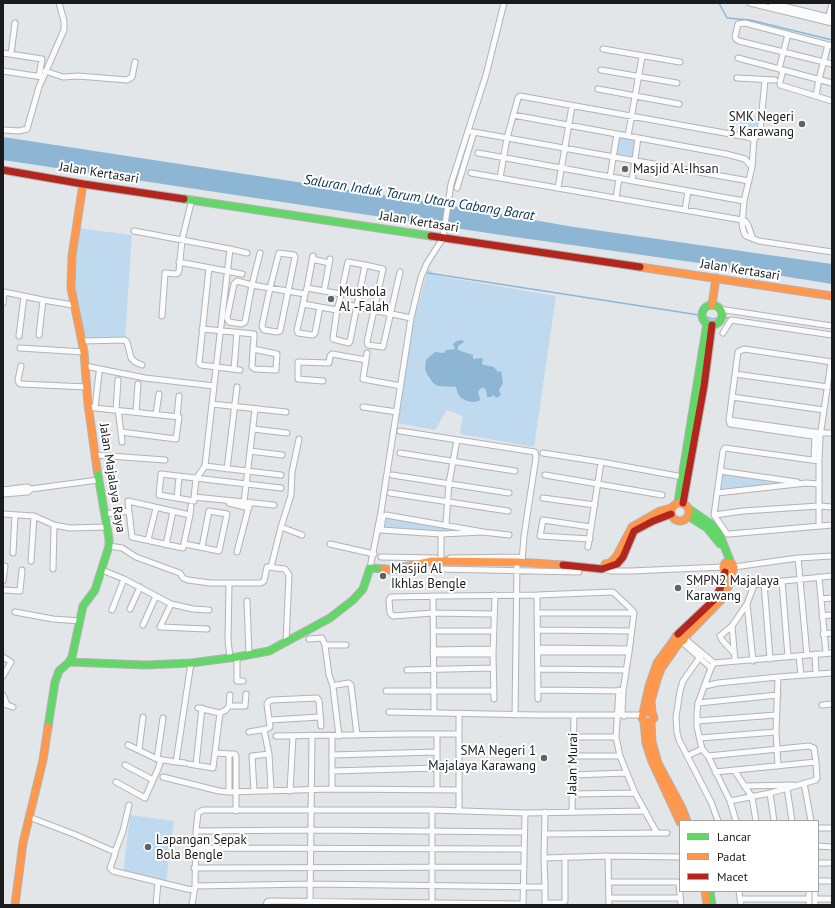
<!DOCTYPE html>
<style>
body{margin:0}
#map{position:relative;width:835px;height:908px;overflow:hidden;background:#e3e6e8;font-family:"PT Sans",sans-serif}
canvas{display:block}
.frame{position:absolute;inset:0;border:4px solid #1a1b1d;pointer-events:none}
.legend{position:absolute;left:679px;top:820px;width:140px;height:72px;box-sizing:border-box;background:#fff;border:1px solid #a3a4a5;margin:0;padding:5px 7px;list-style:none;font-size:12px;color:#1a1b1d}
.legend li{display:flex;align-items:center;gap:8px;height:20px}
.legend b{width:20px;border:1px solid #a3a4a5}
</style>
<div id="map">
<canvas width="835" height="908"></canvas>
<div class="frame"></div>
<ul class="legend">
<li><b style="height:5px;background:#63d668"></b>Lancar</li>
<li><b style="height:5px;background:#ff974d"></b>Padat</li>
<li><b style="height:5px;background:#b3261e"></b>Macet</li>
</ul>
</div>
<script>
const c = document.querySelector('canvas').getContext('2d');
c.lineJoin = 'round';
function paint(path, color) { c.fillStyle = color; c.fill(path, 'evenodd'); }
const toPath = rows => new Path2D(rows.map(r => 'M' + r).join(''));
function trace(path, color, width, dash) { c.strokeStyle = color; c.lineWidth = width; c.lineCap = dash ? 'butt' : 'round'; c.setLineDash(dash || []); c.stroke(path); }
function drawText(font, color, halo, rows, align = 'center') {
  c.font = font + ' "PT Sans",sans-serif'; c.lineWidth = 4; c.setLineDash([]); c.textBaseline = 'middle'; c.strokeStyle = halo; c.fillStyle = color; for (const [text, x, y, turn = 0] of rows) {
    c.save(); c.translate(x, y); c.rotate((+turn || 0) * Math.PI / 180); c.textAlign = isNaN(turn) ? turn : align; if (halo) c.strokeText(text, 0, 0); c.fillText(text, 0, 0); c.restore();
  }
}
paint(toPath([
 [741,116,757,118,756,133,739,131],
 [617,134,638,138,635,160,613,157],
 [78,228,132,235,125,340,86,339,85,334,80,334,71,288],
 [428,269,438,276,556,296,534,447,460,434,463,416,447,410,435,430,398,423,414,319],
 [723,473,797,483,720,491],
 [385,516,471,531,453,532,383,530],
 [130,815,174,821,166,881,123,874]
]), '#bfdaef');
paint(toPath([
 [3,137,441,204,574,227,832,264,832,284,713,265,508,236,3,160],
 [462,340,464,342,458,346,458,350,473,355,473,359,481,358,483,359,482,364,484,365,494,367,498,372,501,371,503,383,499,390,501,395,497,398,493,395,491,397,487,397,486,390,484,388,481,388,478,392,480,399,479,401,473,402,467,401,461,398,458,394,456,387,438,386,433,383,427,374,425,369,426,360,435,352,444,353,446,350,455,349,453,344,457,341]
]), '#8db6d5');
trace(toPath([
 [719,3,727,18,750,20,832,40],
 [428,273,699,315],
 [705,316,712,319,718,318],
 [724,318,730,318]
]), '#8db6d5', 1.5);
const street = toPath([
 [750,3,832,23],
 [771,3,832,18],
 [828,20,832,4],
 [832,46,745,23,738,24,735,37,736,39,739,41,832,64],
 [603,49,680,62],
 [3,53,42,59,39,76],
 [11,54,15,23],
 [738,58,832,83],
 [779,69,788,34],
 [601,70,677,83],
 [783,70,780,82,780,85,832,101],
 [3,71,42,77],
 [45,71,63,77,78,76,127,80,132,77,135,62],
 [737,78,775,80],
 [598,89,679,104],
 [816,96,819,79,828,45],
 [513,115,726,154,745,159,752,167],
 [3,130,19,131,27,129,39,87,64,30,64,21,59,3],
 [468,131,749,181],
 [628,136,642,57],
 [754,139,760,133,765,80],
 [478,153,744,201],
 [471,173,742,220,745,221,748,225,753,239],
 [610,177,617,134],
 [500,178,507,138,518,98,520,96,747,137,754,139,752,167,744,201,742,225,744,233,746,236,759,241,832,252],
 [632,181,638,138],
 [457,188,474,132],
 [558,188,572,106],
 [616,198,619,178],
 [685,210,688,191],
 [230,249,247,253],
 [260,253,252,285,245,322,241,324,229,322,227,318,234,284,237,281,252,285,305,294],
 [279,253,294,255,295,257,280,331,277,332,264,330,262,326,270,288,279,253],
 [312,259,329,263],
 [179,262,242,274],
 [365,265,348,262,339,303,411,318],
 [209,268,199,363,201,365,240,370],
 [307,288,313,256],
 [324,291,330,259],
 [3,303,4,292,43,300],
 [339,303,337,310,333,339,349,343,350,341,365,265,383,269,367,342,368,345,383,347,400,272],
 [303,304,297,330,298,333,313,335,315,333,320,307],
 [719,309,832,326],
 [337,310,303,304,305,294,307,288,341,294],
 [162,316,165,273,176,274,178,273,179,271,182,240,192,199],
 [202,329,254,334,254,338,253,349,252,367,255,369,276,370,277,354,253,349],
 [723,333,731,320,832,335],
 [39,335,43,300,73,305],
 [19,336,24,296],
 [82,341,125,340,127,342,131,358,135,362,142,365],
 [20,348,84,352],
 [367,353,363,379,401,386],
 [21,366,18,380,19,383,21,384,87,387],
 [85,366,145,378,214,386,230,249,134,231],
 [234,369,237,332],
 [735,374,828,387],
 [323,381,298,379,298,362,329,363,330,356,332,354,366,360],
 [214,386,205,466,196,479,194,497,244,502],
 [732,397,824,410],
 [212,404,286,412],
 [89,407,95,408,179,417,176,439,121,432,118,410],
 [363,407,397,412],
 [95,408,99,373],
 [255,409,244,502,274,505],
 [116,410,118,380],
 [136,412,138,384],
 [156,414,159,394],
 [177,417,179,396],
 [729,420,821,433,832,433],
 [253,429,287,433],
 [400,431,535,452,536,457,524,536,522,562],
 [121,432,122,442],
 [820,437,730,424,729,420,738,352,744,349,832,362],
 [250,451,282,455],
 [400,453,515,471],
 [543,453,601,462],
 [96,455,165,460],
 [814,460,815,436],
 [819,461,725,448,723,451,714,515,727,534,729,534,832,525],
 [205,466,281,475],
 [227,469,237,387],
 [720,471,797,482],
 [392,475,509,493],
 [545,475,662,495],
 [3,490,27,487,31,489,98,480],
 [390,493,508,511],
 [717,493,806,483,819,484],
 [3,494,28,492,31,489],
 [194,497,194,501,159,495,161,474,281,488],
 [177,498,179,477],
 [543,498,595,505],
 [229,503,249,508],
 [129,511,132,537,183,548,190,515],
 [3,514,34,516,54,525,70,528,107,527],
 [105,514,129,511,128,501,190,515,191,506],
 [714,515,743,511,819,506,832,507],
 [446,524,449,483,457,440],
 [819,526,819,461,820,437,831,362],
 [281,527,302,535],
 [483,532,441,534,381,530,383,516,386,515,483,532,509,535],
 [590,539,540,536,543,520,591,527],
 [148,540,156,508],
 [185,544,219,551,227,514,209,511,202,547],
 [330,544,374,554],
 [166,545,173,511],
 [109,546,122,548,136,557,177,572,180,573,183,578,188,580,210,583,261,583,264,581,267,567,285,569,289,575,286,642],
 [588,547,601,462,683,477],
 [237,552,250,502],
 [13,553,15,515],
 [381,557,436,558],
 [441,558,441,534],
 [450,558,522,557],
 [798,558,807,655],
 [31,561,34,516],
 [271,567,281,527,291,495,292,472,299,439],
 [734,567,798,558,832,556],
 [370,568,381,512,411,318,416,297,421,277,427,263,443,238,451,184,486,75,504,3],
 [53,569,54,525],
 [438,569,579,572],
 [604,569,611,571,631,571,723,567],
 [102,570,124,579,171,604,193,609,209,610],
 [819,577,826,653],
 [3,581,5,566],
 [782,581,788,657],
 [764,583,770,659],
 [229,584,228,640,230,658],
 [3,590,20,591,22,570],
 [537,595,538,699],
 [433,596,434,712],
 [821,599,832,598],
 [247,601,249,655],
 [171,604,160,627,207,629],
 [747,604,753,661],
 [130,609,140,587],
 [112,610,124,579],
 [15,612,53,619,80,621],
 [537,613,634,613],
 [493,614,433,613,393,616,390,613,389,600,391,597,444,596,537,595,613,592,632,610,634,613,629,652,623,691,538,690],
 [822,616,832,615],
 [143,625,156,596],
 [732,626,735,661],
 [537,630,631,631],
 [434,631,493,631],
 [823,634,832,633],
 [684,638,714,663],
 [309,639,322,638,325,645,346,645],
 [682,642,711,668],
 [325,645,329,675,333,686],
 [538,648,629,649],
 [433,650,493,649],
 [538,652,629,652],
 [733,652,722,640,720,636,732,626,747,604,754,585,764,583,832,576],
 [433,654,493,654],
 [815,654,816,673],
 [799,656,801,675],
 [3,657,11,662,3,676],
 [237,657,237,681,243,681],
 [700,657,683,681,680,691,676,717,677,732,679,740,711,802,718,821],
 [538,669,626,670],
 [407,670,493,668],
 [778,677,776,732,778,766],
 [705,686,718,683,778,677,832,673],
 [619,690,616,737,620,756,635,793,657,833],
 [386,691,494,691],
 [623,691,622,714,624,716],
 [3,695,7,705,3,704],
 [494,699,493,654,495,595],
 [698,703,778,695],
 [7,705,13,707],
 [822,705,832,704],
 [229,706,245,706,246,694],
 [198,708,220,713,226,710,229,706,230,695],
 [389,712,539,715,642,715],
 [515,715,517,562],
 [163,718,157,759,176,762,191,663],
 [270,720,320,717],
 [697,721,776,715],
 [264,730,269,754],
 [249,732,266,729,270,727,267,704,269,701,272,700,317,698,319,701,321,726],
 [276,736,405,734,459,734],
 [332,736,332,789],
 [339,736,333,687,336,685,349,683,351,685,357,735],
 [573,737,616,737],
 [700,738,776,732],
 [128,745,157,759],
 [139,750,143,717],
 [215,753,232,754,235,754,236,756,236,811],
 [229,754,229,792],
 [332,755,436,752],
 [573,756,620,756],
 [687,756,702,749],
 [708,756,809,746,814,748,816,762,817,778,816,780,770,793,730,801],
 [176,762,185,763],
 [189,764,213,768,220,713],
 [125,765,153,780],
 [196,765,202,708],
 [734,770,752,797,756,821],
 [332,771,436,768],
 [715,772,816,762],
 [573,775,626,773],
 [163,777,219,791,229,792,332,789,459,790],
 [116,782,145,798,158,769,161,760],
 [804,783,811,821],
 [744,786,793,785],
 [787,788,792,821],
 [437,790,437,734],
 [254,791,252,756,269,754,271,790],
 [290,791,293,736],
 [770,793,774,821],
 [572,794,635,793],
 [432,810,432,905],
 [459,811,459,714],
 [572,812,574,715],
 [29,817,76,835,115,852,115,854,110,868,113,871,187,889,194,890],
 [736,821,730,801,708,756,702,749,697,727,697,713,698,703,711,668,714,663,832,653],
 [818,828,832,828],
 [196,831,311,830,524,832],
 [545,834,667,833],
 [818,846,832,847],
 [194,848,524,849],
 [115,852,123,831,129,805],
 [608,856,609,905],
 [544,858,545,812],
 [818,863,832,863],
 [194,868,524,867],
 [818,881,832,881],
 [609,882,677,882,679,884,681,905],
 [195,886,310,884,545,887,544,858,608,856,680,857],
 [739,891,741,905],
 [809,891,809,905],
 [609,898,680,898],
 [741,899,809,899],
 [815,899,832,899],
 [545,903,563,903,565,901,565,857],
 [156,905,158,882],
 [192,905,195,886,196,831,198,813,203,810,432,810,525,813,645,811],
 [266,905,267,902,271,901,523,904],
 [310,905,312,735],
 [523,905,525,813],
 [545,905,545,887],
 [815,905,815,891]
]);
const fast = toPath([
 [184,199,431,236],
 '702 315a10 10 0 1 1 20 0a10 10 0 1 1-20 0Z',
 [678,502,707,323],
 [689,509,711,524,719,533,731,563],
 [688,516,707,528,720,544],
 [69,662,146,665,191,663,237,657,269,651,330,618,353,600,363,589,370,568,384,569],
 [48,727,55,682,59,671,69,662,72,657,83,606,95,590,109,546,109,539,97,469],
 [710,891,712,905]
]);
const slow = toPath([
 [83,184,72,256,71,288,84,352,88,404,97,469],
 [640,267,832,296],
 [712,305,716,278],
 '671 512a9 9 0 1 1 18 0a9 9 0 1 1-18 0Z',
 [605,564,610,563,616,557,632,527,660,511,671,508],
 [384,569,391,570,432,561,517,562,563,565],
 [684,638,723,598,729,585,734,567,731,563,725,563,723,567,724,570,727,572,732,572],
 [644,712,652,712,654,718,651,722,644,722,642,718,649,686,657,663,676,637],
 [652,712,651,701,657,680,661,669,679,643,684,640,684,636,680,634,676,636,675,639,679,643],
 [644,722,646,743,651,759,680,822],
 [651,722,652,742,658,763,682,808,687,821],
 [705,891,707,905],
 [15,905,23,843,43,760,48,727]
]);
const jam = toPath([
 [3,170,83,184,184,199],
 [431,236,640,267],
 [683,503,704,386,712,325],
 [563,565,602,569,617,564,623,557,634,531,653,521,671,514],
 [678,634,714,600,720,589,725,572]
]);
trace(street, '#b1b3b5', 7);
trace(fast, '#b1b3b5', 9);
trace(slow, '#b1b3b5', 9);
trace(jam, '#b1b3b5', 9);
trace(street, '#fbfbfc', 5);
trace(fast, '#63d668', 7);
trace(slow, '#ff974d', 7);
trace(jam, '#b3261e', 7);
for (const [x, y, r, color] of [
 [802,124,4,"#606264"],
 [625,169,4,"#606264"],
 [331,299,4,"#606264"],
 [383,576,4,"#606264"],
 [678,588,4,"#606264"],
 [544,758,4,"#606264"],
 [148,847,4,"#606264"]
]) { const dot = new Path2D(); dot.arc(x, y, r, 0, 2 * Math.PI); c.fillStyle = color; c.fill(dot); trace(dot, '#fff', 1.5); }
drawText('13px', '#1a1b1d', '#fff', [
 ["SMK Negeri",794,117,"right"],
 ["3 Karawang",794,132,"right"],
 ["Masjid Al-Ihsan",633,169],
 ["Mushola",339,292],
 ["Al -Falah",339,307],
 ["Masjid Al",391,569],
 ["Ikhlas Bengle",391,584],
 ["SMPN2 Majalaya",686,581],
 ["Karawang",686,596],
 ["SMA Negeri 1",536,751,"right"],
 ["Majalaya Karawang",536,766,"right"],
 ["Lapangan Sepak",156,840],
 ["Bola Bengle",156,855]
], 'left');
drawText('13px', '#1a1b1d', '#fff', [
 ["Jalan Kertasari",99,173,9],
 ["Jalan Kertasari",419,222,9],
 ["Jalan Kertasari",740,270,9],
 ["Jalan Majalaya Raya",112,478,81],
 ["Jalan Murai",573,764,-89]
]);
drawText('italic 14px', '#033451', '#fff', [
 ["Saluran Induk Tarum Utara Cabang Barat",419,198,9]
]);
</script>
